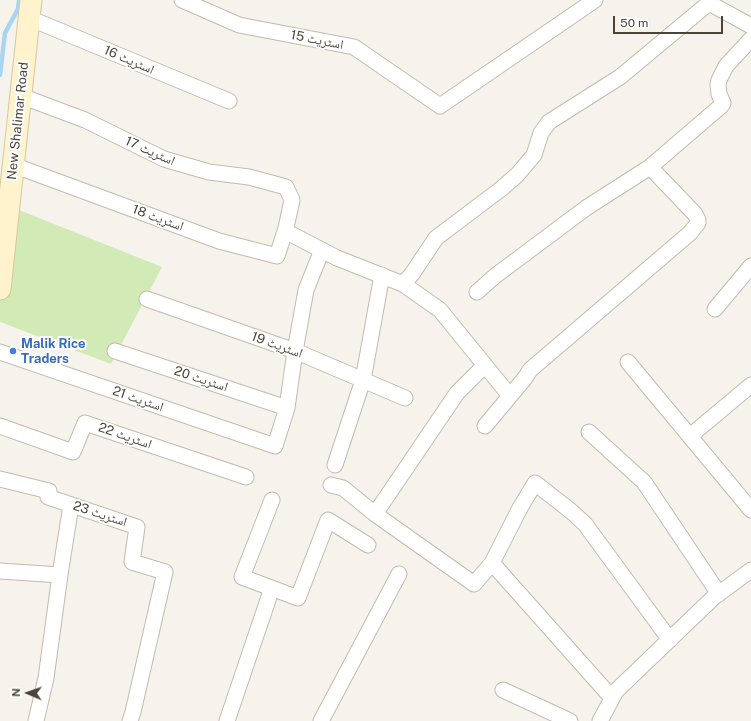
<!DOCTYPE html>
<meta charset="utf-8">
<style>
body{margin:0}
#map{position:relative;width:751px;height:721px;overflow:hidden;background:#f6f3ec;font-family:"Public Sans",sans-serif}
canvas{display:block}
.north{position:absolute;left:8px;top:673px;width:40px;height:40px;-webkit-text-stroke:3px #fff;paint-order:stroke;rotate:272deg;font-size:11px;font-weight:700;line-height:16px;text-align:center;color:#4b4439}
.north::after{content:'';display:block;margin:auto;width:14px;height:18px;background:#4b4439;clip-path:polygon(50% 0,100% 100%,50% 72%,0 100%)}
.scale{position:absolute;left:613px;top:16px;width:110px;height:18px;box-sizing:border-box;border:2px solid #4b4439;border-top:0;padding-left:5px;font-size:12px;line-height:14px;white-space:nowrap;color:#4b4439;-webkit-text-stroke:3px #fff;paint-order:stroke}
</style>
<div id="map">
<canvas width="751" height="721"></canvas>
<div class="north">N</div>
<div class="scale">50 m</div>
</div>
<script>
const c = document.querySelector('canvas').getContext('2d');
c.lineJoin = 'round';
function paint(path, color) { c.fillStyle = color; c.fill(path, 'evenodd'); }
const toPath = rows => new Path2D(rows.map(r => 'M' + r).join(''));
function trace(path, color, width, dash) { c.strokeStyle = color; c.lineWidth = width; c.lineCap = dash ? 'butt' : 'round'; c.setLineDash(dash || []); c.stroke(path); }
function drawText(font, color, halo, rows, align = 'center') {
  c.font = font + ' "Public Sans","Noto Naskh Arabic",sans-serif'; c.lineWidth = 4; c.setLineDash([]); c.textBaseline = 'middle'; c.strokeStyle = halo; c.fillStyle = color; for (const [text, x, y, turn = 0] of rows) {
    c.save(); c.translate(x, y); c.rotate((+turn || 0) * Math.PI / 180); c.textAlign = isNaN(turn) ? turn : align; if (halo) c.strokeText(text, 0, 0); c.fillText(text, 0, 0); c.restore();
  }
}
paint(toPath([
 [9,206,162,267,111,364,0,322,0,289]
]), '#d2eab5');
trace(toPath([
 [0,75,5,33,18,9,19,0]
]), '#a9d4f2', 4.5);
const street = toPath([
 [182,0,239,25,354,47,440,106,595,0],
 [709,3,751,26],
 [29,18,229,101],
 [13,165,219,241,277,256,286,228,292,200,286,187,249,177,209,172,164,159,85,120,21,96],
 [286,228,287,232,337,258,403,284,440,310,510,396],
 [403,284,412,274,436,238,501,189,517,175,534,155,541,133,549,122,620,77,709,3,710,0],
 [477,292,495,276,586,208,650,167,721,106,723,103,719,94,718,85,719,80,726,66,751,39],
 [147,299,295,351,363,380,405,398],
 [715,309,751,266],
 [115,351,287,408],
 [0,352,275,446,287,408,295,351,306,290,322,250],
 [628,362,751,510],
 [0,426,73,452,85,423,246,477],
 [485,426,525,378,530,370,676,245,690,233,698,223,698,220,695,214,650,167],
 [589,432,644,482,719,594],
 [690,436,751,385],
 [335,465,363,380,382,275],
 [0,479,49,491,48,497,137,527,132,562,165,572,133,712,130,721],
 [331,485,343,488,375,514,474,584,492,563,520,508,535,483,572,512,585,524,670,640],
 [272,500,242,577,298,598,328,520,368,545],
 [375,514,457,393,485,365],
 [492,563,612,698],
 [0,571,60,575],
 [503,690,570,721],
 [36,721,46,678,60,575,71,505],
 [227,721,272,588],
 [321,721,399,574],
 [600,721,616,691,713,598,751,570]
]);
const secondary = toPath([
 [0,289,31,0]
]);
trace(street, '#c2bbae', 17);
trace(secondary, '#d6c79b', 23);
trace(street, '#fff', 15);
trace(secondary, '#fff3cd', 21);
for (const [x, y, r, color] of [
 [13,351,4,"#3f7fe0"]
]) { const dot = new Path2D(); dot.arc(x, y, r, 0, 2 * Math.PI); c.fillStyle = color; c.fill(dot); trace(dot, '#fff', 1.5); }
drawText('13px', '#4b4439', '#fff', [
 ["اسٹریٹ 15",317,40,11],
 ["اسٹریٹ 16",129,60,23],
 ["New Shalimar Road",18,121,-84],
 ["اسٹریٹ 17",150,151,24],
 ["اسٹریٹ 18",158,218,20],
 ["اسٹریٹ 19",277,345,20],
 ["اسٹریٹ 20",201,379,18],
 ["اسٹریٹ 21",138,399,19],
 ["اسٹریٹ 22",125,436,19],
 ["اسٹریٹ 23",100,514,18]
]);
drawText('bold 13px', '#366cbe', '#fff', [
 ["Malik Rice",21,344],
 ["Traders",21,359]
], 'left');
</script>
